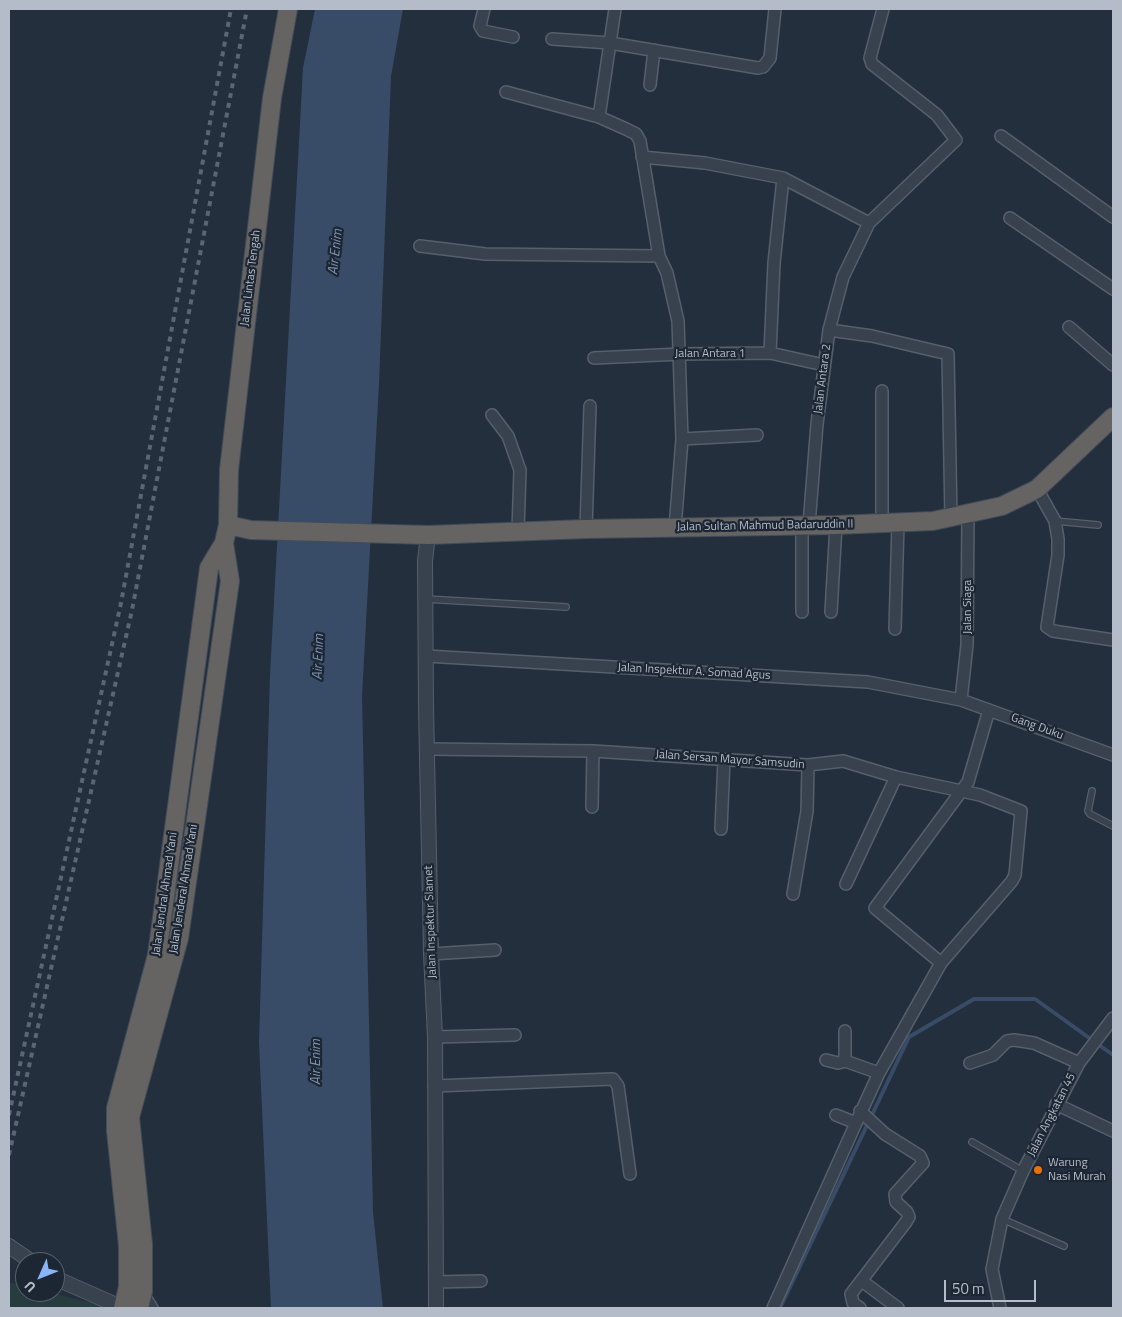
<!DOCTYPE html>
<style>
body{margin:0}
#map{position:relative;width:1122px;height:1317px;overflow:hidden;background:#242f3e;font-family:"Titillium Web",sans-serif}
canvas{display:block}
.frame{position:absolute;inset:0;border:10px solid #b4bcc9;pointer-events:none}
.north{position:absolute;left:15px;top:1252px;width:50px;height:50px;box-sizing:border-box;background:#1d2633;border:1px solid #59626f;border-radius:50%;rotate:226deg;font-size:14px;font-weight:700;line-height:20px;text-align:center;color:#b4bcc9}
.north::after{content:'';display:block;margin:auto;width:18px;height:22px;background:#8ab4f8;clip-path:polygon(50% 0,100% 100%,50% 72%,0 100%)}
.scale{position:absolute;left:944px;top:1280px;width:92px;height:22px;box-sizing:border-box;border:2px solid #b4bcc9;border-top:0;padding-left:6px;font-size:15px;line-height:18px;white-space:nowrap;color:#b4bcc9;-webkit-text-stroke:4px #1d2633;paint-order:stroke}
</style>
<div id="map">
<canvas width="1122" height="1317"></canvas>
<div class="frame"></div>
<div class="north">U</div>
<div class="scale">50 m</div>
</div>
<script>
const c = document.querySelector('canvas').getContext('2d');
c.lineJoin = 'round';
function paint(path, color) { c.fillStyle = color; c.fill(path, 'evenodd'); }
const toPath = rows => new Path2D(rows.map(r => 'M' + r).join(''));
function trace(path, color, width, dash) { c.strokeStyle = color; c.lineWidth = width; c.lineCap = dash ? 'butt' : 'round'; c.setLineDash(dash || []); c.stroke(path); }
function drawText(font, color, halo, rows, align = 'center') {
  c.font = font + ' "Titillium Web",sans-serif'; c.lineWidth = 4.5; c.setLineDash([]); c.textBaseline = 'middle'; c.strokeStyle = halo; c.fillStyle = color; for (const [text, x, y, turn = 0] of rows) {
    c.save(); c.translate(x, y); c.rotate((+turn || 0) * Math.PI / 180); c.textAlign = isNaN(turn) ? turn : align; if (halo) c.strokeText(text, 0, 0); c.fillText(text, 0, 0); c.restore();
  }
}
paint(toPath([
 [9,1282,25,1286,25,1292,48,1292,112,1308,9,1308]
]), '#263c3f');
paint(toPath([
 [315,9,403,9,391,76,379,383,362,696,373,1212,383,1308,271,1308,259,1042,270,675,303,68]
]), '#394c67');
trace(toPath([
 [780,1308,909,1037,974,999,1035,999,1113,1055]
]), '#394c67', 4);
const service = toPath([
 [1055,521,1098,525],
 [425,599,566,607],
 [1092,791,1088,811,1090,814,1113,826],
 [972,1142,1023,1171],
 [1002,1219,1064,1246]
]);
const minor = toPath([
 [484,9,480,26,483,31,513,37],
 [615,9,599,117,626,129,636,134,640,141,659,256,667,273,678,321,682,439,675,528],
 [552,39,610,43,758,68,763,67,770,58,775,9],
 [650,85,654,50],
 [506,92,599,117],
 [1001,136,1113,217],
 [642,157,705,163,783,178,869,223,956,140,937,115,872,64,870,58,883,9],
 [1010,218,1113,289],
 [420,246,485,254,659,256],
 [1069,327,1113,365],
 [829,330,843,277,869,223],
 [770,353,774,263,783,178],
 [594,358,681,354,770,353,824,365],
 [492,415,508,436,520,470,518,531],
 [682,439,757,435],
 [1037,489,1055,521,1058,539,1058,555,1047,627,1053,631,1113,640],
 [882,523,882,391],
 [809,525,817,424,829,330,872,336,948,354,951,519],
 [586,529,590,406],
 [802,612,802,525],
 [831,612,836,525],
 [895,629,898,524],
 [426,656,868,682,961,700,1113,755],
 [961,700,967,645,968,514],
 [427,749,593,751,808,765,843,761,896,777,980,795,1021,811,1015,875,1012,881,941,963,879,1073,856,1123,836,1115],
 [592,807,593,751],
 [721,829,724,760],
 [846,884,896,777],
 [793,894,807,811,808,765],
 [431,954,495,950],
 [941,963,875,908,968,782,989,710],
 [435,1037,515,1035],
 [826,1060,838,1063,845,1061,879,1073],
 [845,1061,845,1031],
 [970,1063,993,1055,1007,1041,1014,1040,1034,1043,1079,1063],
 [434,1086,613,1079,618,1086,630,1174],
 [1056,1104,1113,1131],
 [862,1281,898,1308],
 [435,1282,481,1281],
 [141,1291,152,1308],
 [773,1308,856,1123],
 [860,1308,853,1303,851,1294,906,1222,909,1217,907,1212,896,1202,895,1194,923,1163,920,1156,885,1134,860,1111],
 [1000,1308,992,1269,1002,1219,1023,1171,1079,1063,1113,1018]
]);
const tertiary = toPath([
 [428,535,425,561,426,706,431,954,435,1037,436,1308],
 [9,1246,32,1262],
 [55,1278,123,1308]
]);
const trunk = toPath([
 [288,9,272,98,229,470,228,525,251,530,428,535,586,529,836,525,933,521,1002,506,1037,489,1113,417],
 [123,1308,128,1287,128,1246,116,1131,116,1108,157,955,209,568,224,543,228,525],
 [139,1308,143,1292,143,1244,130,1117,179,938,230,581,224,543]
]);
trace(service, '#565f6c', 8);
trace(minor, '#565f6c', 14);
trace(tertiary, '#565f6c', 16);
trace(trunk, '#434c59', 20);
trace(service, '#38414e', 5.5);
trace(minor, '#38414e', 11);
trace(tertiary, '#38414e', 14);
trace(trunk, '#656462', 18);
trace(toPath([
 [9,1115,121,603,231,9],
 [9,1155,132,610,247,9]
]), '#5a6575', 4, [5, 5]);
for (const [x, y, r, color] of [
 [1038,1170,5,"#e8710a"]
]) { const dot = new Path2D(); dot.arc(x, y, r, 0, 2 * Math.PI); c.fillStyle = color; c.fill(dot); trace(dot, '#1d2633', 2); }
drawText('12px', '#b4bcc9', '#1d2633', [
 ["Jalan Lintas Tengah",251,278,-83],
 ["Jalan Antara 1",710,354],
 ["Jalan Antara 2",823,379,-83],
 ["Jalan Sultan Mahmud Badaruddin II",765,526,-1],
 ["Jalan Siaga",968,607,-90],
 ["Jalan Inspektur A. Somad Agus",694,672,3],
 ["Gang Duku",1037,727,20],
 ["Jalan Sersan Mayor Samsudin",730,760,4],
 ["Jalan Jenderal Ahmad Yani",184,889,-81],
 ["Jalan Jendral Ahmad Yani",165,894,-82],
 ["Jalan Inspektur Slamet",431,922,-92],
 ["Jalan Angkatan 45",1052,1115,-63]
]);
drawText('12px', '#b4bcc9', '#1d2633', [
 ["Warung",1048,1163],
 ["Nasi Murah",1048,1177]
], 'left');
drawText('italic 14px', '#7c92b1', '#1d2633', [
 ["Air Enim",336,252,-84],
 ["Air Enim",319,657,-88],
 ["Air Enim",317,1062,-90]
]);
</script>
